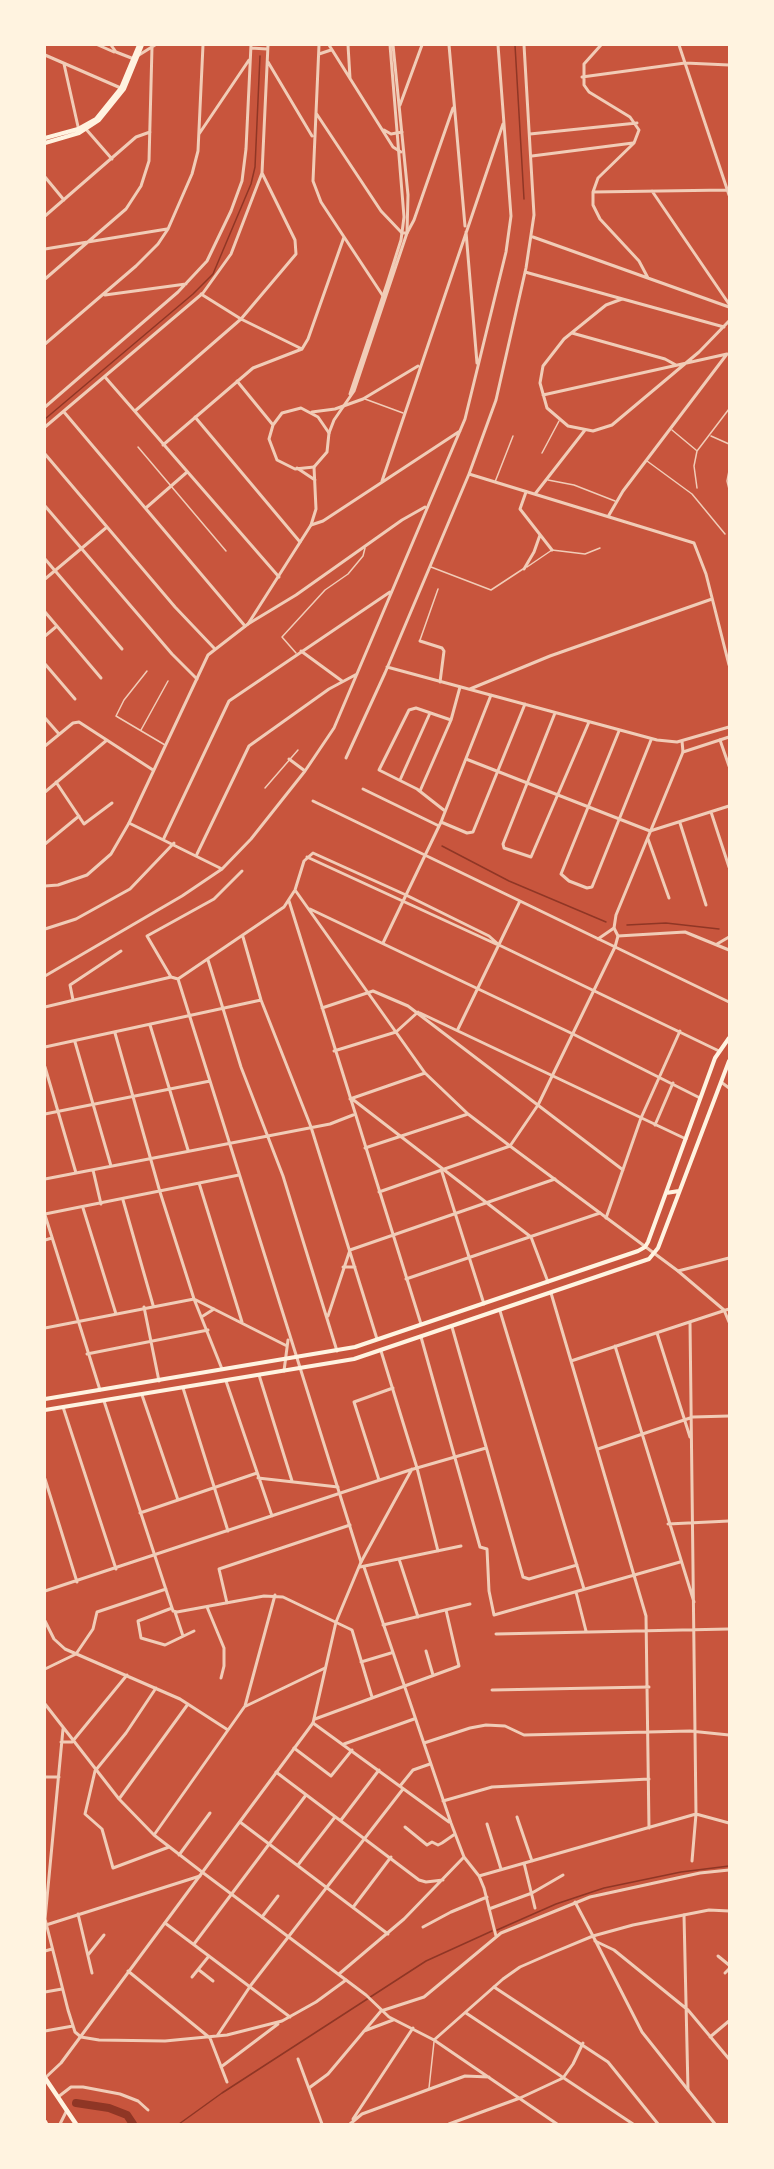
<!DOCTYPE html>
<style>
body{margin:0}
#map{position:relative;width:774px;height:2169px;overflow:hidden;background:#c8553d;font-family:Poppins,sans-serif}
canvas{display:block}
.frame{position:absolute;inset:0;border:46px solid #fff3e0;pointer-events:none}
</style>
<div id="map">
<canvas width="774" height="2169"></canvas>
<div class="frame"></div>
</div>
<script>
const c = document.querySelector('canvas').getContext('2d');
c.lineJoin = 'round';
const toPath = rows => new Path2D(rows.map(r => 'M' + r).join(''));
function trace(path, color, width, dash) { c.strokeStyle = color; c.lineWidth = width; c.lineCap = dash ? 'butt' : 'round'; c.setLineDash(dash || []); c.stroke(path); }
trace(toPath([
 [515,45,524,199],
 [45,419,193,294,213,274,251,184,255,167,260,56],
 [442,846,509,881,606,922],
 [627,925,666,923,719,929],
 [497,1930,556,1904,604,1888,681,1872,729,1866],
 [179,2124,222,2093,426,1961,492,1931]
]), '#8f3625', 1.5);
trace(toPath([
 [76,2103,109,2108,127,2115,133,2124]
]), '#8f3625', 8);
trace(toPath([
 [365,399,403,413],
 [672,430,696,450],
 [711,436,729,444],
 [138,447,226,551],
 [542,453,559,421],
 [647,461,692,494,725,534],
 [729,471,727,481,729,489],
 [548,480,574,485,615,501],
 [495,482,513,436],
 [697,488,694,466,697,451,729,409],
 [431,567,491,590,523,569],
 [527,567,552,550,585,554,600,548],
 [420,640,438,589],
 [296,653,282,637,325,590,348,574,363,556,365,548],
 [147,671,124,700,116,716,165,745],
 [141,730,168,681],
 [265,788,298,750],
 [429,2088,434,2042]
]), '#f1ccb7', 1.5);
trace(toPath([
 [98,45,114,52],
 [111,45,116,52,134,59],
 [319,45,313,181,321,202,383,296],
 [329,45,393,147,401,152],
 [348,45,350,78],
 [449,45,465,226],
 [601,45,584,64,584,85,589,92,630,117,639,130,634,143,598,178,593,192,593,205,600,219,639,261,648,278],
 [679,45,729,195],
 [251,48,267,49],
 [319,54,331,50],
 [45,55,123,89],
 [139,55,155,45],
 [268,62,312,136],
 [64,64,79,131],
 [582,77,685,63,729,65],
 [400,105,422,45],
 [316,113,381,211,402,233,407,233,414,220,453,108],
 [85,128,112,159],
 [384,130,391,134,402,132],
 [199,134,249,60],
 [530,134,637,123],
 [532,156,633,143],
 [45,177,64,200],
 [652,191,729,304],
 [593,192,727,190],
 [45,216,136,137,150,132],
 [466,232,477,363],
 [533,237,729,307],
 [45,249,167,229],
 [525,272,724,327],
 [45,279,126,209,141,186,149,161,152,47],
 [201,294,241,319,302,349],
 [105,295,186,284],
 [622,299,606,305,564,339,543,366,540,383,547,408,568,426,593,431,612,425,699,352,729,321],
 [572,333,665,359,676,365],
 [45,344,136,266,158,244,168,229,192,174,198,151,203,45],
 [105,377,279,577],
 [237,381,273,425],
 [543,395,727,354],
 [45,407,178,292,207,261,231,211,242,181,246,149,251,45],
 [135,411,241,319,296,254,295,240,262,173],
 [64,412,245,626],
 [312,412,335,409,363,399,418,366],
 [195,417,300,542],
 [45,427,203,293,231,254,262,173,268,45],
 [163,445,253,368,302,349,308,339,344,237],
 [45,454,175,607,214,648],
 [314,467,295,469,277,460,269,439,273,425,282,413,301,408,318,417,329,433],
 [469,474,694,543,706,574,729,665],
 [382,481,503,124],
 [526,492,520,509,552,550],
 [535,494,585,430],
 [45,506,172,654,197,679],
 [147,507,186,473],
 [609,515,623,491,727,354],
 [311,525,323,521,460,431],
 [45,559,122,649],
 [524,569,534,552,540,535],
 [45,579,107,527],
 [45,612,101,678],
 [248,624,296,595,402,520,425,507],
 [45,636,57,626],
 [420,641,442,648,444,651,440,682],
 [301,651,342,681],
 [45,664,75,699],
 [387,667,657,740,677,742,729,727],
 [470,689,550,656,712,599],
 [555,713,503,844,504,848,531,857,589,722],
 [45,718,59,734],
 [619,731,561,874,569,881,587,888,592,887,651,740],
 [720,740,729,766],
 [682,741,683,752],
 [45,746,73,723,79,722,153,770],
 [346,758,385,673,469,474,496,400,526,268,534,215,524,45],
 [289,759,305,771],
 [466,759,650,831,729,806],
 [400,780,430,713],
 [56,782,84,824,112,803],
 [363,789,439,826],
 [420,791,451,720,460,687],
 [45,792,107,740],
 [313,801,729,1002],
 [445,811,417,789,379,770,409,710,416,708,451,720],
 [711,812,729,867],
 [441,822,467,833,473,832,525,704],
 [129,823,222,869],
 [680,823,706,905],
 [164,838,229,701,390,592],
 [648,839,669,898],
 [45,844,79,816],
 [197,854,249,746,329,689,357,674],
 [307,857,496,944],
 [295,890,425,1073,468,1114,510,1146,379,1192],
 [289,901,421,1324],
 [310,909,573,1034,700,1098],
 [45,929,76,919,130,889,174,843],
 [618,936,685,932,729,950],
 [243,937,261,1000,311,1127,377,1339],
 [598,939,614,928],
 [383,943,441,822,491,695],
 [717,944,729,937],
 [208,960,241,1067,283,1176,337,1351],
 [45,976,182,896,222,869,251,839,305,771,334,728,465,419,506,252,511,216,498,45],
 [171,977,147,936,214,899,242,871],
 [178,979,297,1358],
 [73,1000,70,985,121,951],
 [45,1007,171,977,178,979,284,907,295,890,304,861,313,853,406,895,489,936,499,945,719,1051],
 [322,1008,373,991,408,1006,623,1170],
 [420,1013,686,1139],
 [150,1025,188,1150],
 [458,1029,520,901],
 [115,1033,160,1192,194,1299,222,1369],
 [75,1042,111,1166],
 [45,1047,261,1000],
 [334,1051,396,1032,418,1012],
 [45,1067,76,1173],
 [721,1082,729,1088],
 [351,1098,531,1237,548,1282],
 [350,1099,425,1073],
 [45,1114,210,1081],
 [655,1125,673,1083],
 [365,1148,468,1114],
 [93,1170,101,1204],
 [442,1172,484,1304],
 [45,1179,330,1124,353,1115],
 [199,1183,242,1322],
 [123,1200,153,1305],
 [83,1208,116,1314],
 [45,1214,239,1175],
 [45,1215,100,1390],
 [606,1218,641,1118,680,1031],
 [45,1240,52,1238],
 [343,1267,355,1267],
 [678,1271,729,1258],
 [406,1279,600,1213],
 [551,1293,646,1616,649,1828],
 [144,1307,159,1381],
 [500,1311,584,1589],
 [203,1316,214,1309],
 [328,1316,350,1250,555,1179],
 [690,1322,696,1814,692,1861],
 [452,1327,523,1577,529,1579,577,1565],
 [45,1328,194,1299,287,1346],
 [657,1333,690,1437],
 [421,1337,480,1547,487,1549,489,1591,494,1615,680,1562],
 [615,1346,694,1602],
 [381,1351,417,1468,438,1551],
 [87,1354,208,1330],
 [571,1361,729,1309],
 [284,1371,288,1340],
 [259,1375,292,1481],
 [226,1381,272,1516],
 [183,1388,228,1531],
 [142,1395,178,1500],
 [104,1401,173,1611,177,1612,264,1596,283,1597,352,1630,372,1697],
 [63,1407,116,1569],
 [598,1449,693,1417,729,1416],
 [258,1478,338,1487],
 [45,1479,77,1582],
 [379,1480,354,1402,393,1388],
 [140,1513,257,1473],
 [668,1524,729,1521],
 [399,1559,418,1617],
 [361,1562,412,1469],
 [360,1567,461,1546],
 [364,1567,451,1823,464,1857,479,1876,484,1888,496,1936],
 [45,1591,410,1470,486,1448],
 [576,1592,586,1631],
 [227,1603,219,1569,350,1525],
 [207,1607,224,1648,224,1666,221,1678],
 [172,1608,138,1621,141,1638,165,1645,194,1631],
 [175,1612,183,1636],
 [45,1621,54,1639,65,1649,180,1699,228,1730],
 [383,1625,470,1604],
 [496,1634,729,1629],
 [426,1651,433,1675],
 [361,1662,391,1653],
 [45,1669,76,1654,93,1629,97,1612,166,1589],
 [156,1688,126,1733,95,1771,85,1814,102,1829,113,1868,169,1847],
 [492,1690,649,1687],
 [45,1704,119,1799,154,1835,202,1872],
 [246,1706,325,1668],
 [315,1719,459,1666,446,1610],
 [313,1723,449,1822],
 [63,1729,45,1919,68,2010,75,2032,81,2037,99,2040,165,2041,227,2035,282,2021,316,2002,346,1980],
 [61,1742,72,1742,127,1675],
 [424,1743,470,1728,486,1725,505,1726,524,1735,690,1731,729,1735],
 [344,1744,414,1719],
 [294,1748,331,1776,352,1750],
 [276,1772,419,1880,426,1882,443,1880],
 [45,1777,59,1777],
 [400,1786,413,1770,430,1764],
 [119,1799,188,1704],
 [443,1801,492,1787,649,1779],
 [517,1817,532,1861],
 [341,1820,379,1770],
 [240,1822,388,1934],
 [487,1824,501,1869],
 [405,1827,427,1845,432,1842,438,1845,442,1843,455,1834],
 [154,1835,245,1706,275,1595],
 [179,1855,210,1813],
 [524,1863,535,1908],
 [298,1865,335,1817],
 [479,1876,696,1814,729,1823],
 [575,1902,593,1936],
 [354,1906,391,1857],
 [489,1909,532,1893,563,1875],
 [78,1914,92,1973],
 [684,1915,688,2090],
 [262,1917,278,1896],
 [165,1923,290,2017],
 [46,1925,200,1876],
 [423,1927,451,1912,487,1897],
 [595,1941,614,1950,688,2010,729,2059],
 [194,1944,306,1795],
 [45,1951,52,1949],
 [88,1955,104,1935],
 [718,1956,729,1965],
 [199,1970,213,1981],
 [128,1971,210,2038,227,2082],
 [725,1973,729,1969],
 [339,1974,404,1919,464,1857],
 [192,1977,209,1956],
 [494,1987,608,2062,658,2124],
 [45,1992,62,1989],
 [466,2013,633,2124],
 [45,2031,73,2026],
 [364,2031,393,2020],
 [217,2036,251,1985,403,1789],
 [710,2037,729,2021],
 [434,2040,557,2124],
 [298,2059,322,2124],
 [221,2067,278,2024],
 [309,2088,328,2074,381,2011,424,1997,501,1933,590,1897,700,1873,729,1870],
 [58,2097,71,2087,83,2087,120,2094,138,2101,148,2110],
 [353,2119,413,2028],
 [60,2124,67,2110],
 [350,2124,362,2114,465,2076,489,2077],
 [449,2124,520,2098,563,2078,573,2064,583,2043]
]), '#f1ccb7', 3);
trace(toPath([
 [350,394,387,284,401,240,404,217,390,45],
 [297,468,315,480],
 [729,737,683,752,616,915,614,928,618,936,615,947,538,1105,510,1146,678,1271,724,1310,729,1322],
 [45,886,58,885,87,875,111,854,129,823,208,655,248,624,311,525,316,509,314,467,327,452,329,433,334,420,354,391,407,233,408,195,393,45],
 [202,1872,366,1995,389,2017,434,2040,503,1979,520,1967,552,1953,593,1936,633,1925,709,1910,729,1911],
 [593,1936,642,2032,715,2124],
 [45,2078,61,2063,313,1723,336,1622,361,1562,297,1358]
]), '#f1ccb7', 3);
trace(toPath([
 [45,138,78,129,96,119,121,88,139,45],
 [45,143,79,133,99,120,124,89,142,45],
 [666,1193,679,1191],
 [45,1399,355,1347,638,1251,645,1247,648,1242,715,1058,729,1038],
 [45,1410,354,1359,649,1259,658,1248,729,1061]
]), '#fff3e0', 4);
trace(toPath([
 [45,2078,76,2124],
 [45,2122,46,2124]
]), '#fff3e0', 4.5);
</script>
